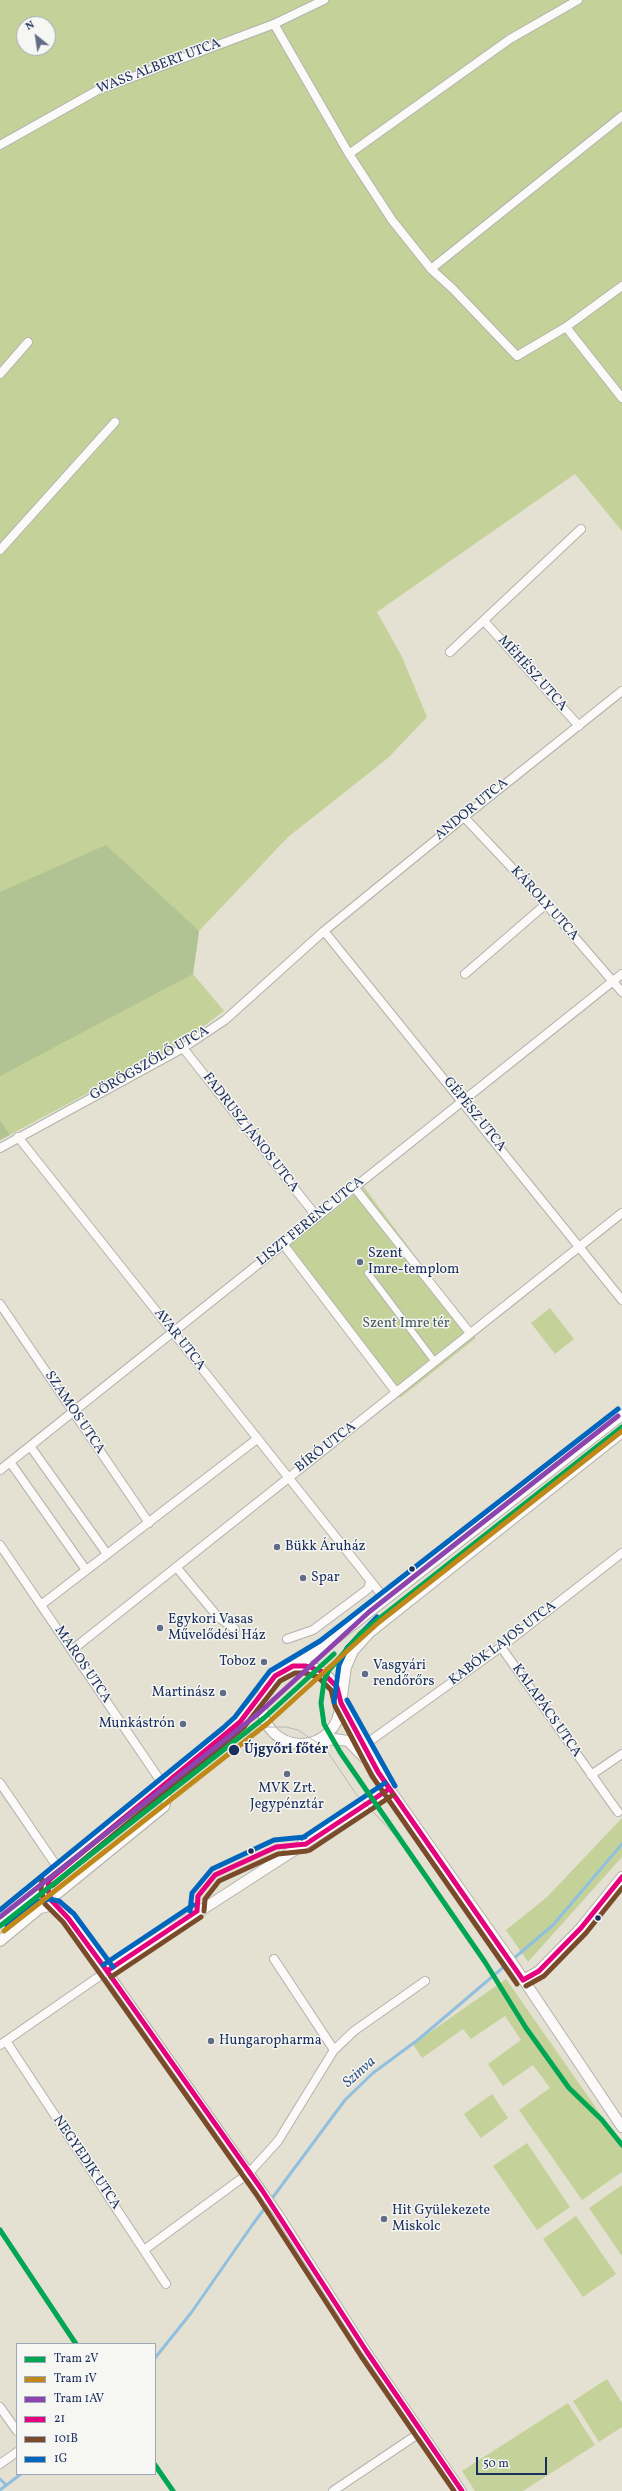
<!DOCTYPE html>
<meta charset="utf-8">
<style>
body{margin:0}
#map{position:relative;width:622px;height:2491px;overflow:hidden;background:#e4e1d2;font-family:Vollkorn,serif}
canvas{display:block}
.legend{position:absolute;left:16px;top:2343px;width:140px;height:132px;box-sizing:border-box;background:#f6f6f2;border:1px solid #9ea6b7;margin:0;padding:5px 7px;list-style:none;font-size:12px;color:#1b2f5e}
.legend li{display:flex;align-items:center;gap:8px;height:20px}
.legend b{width:20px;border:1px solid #9ea6b7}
.north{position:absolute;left:16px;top:16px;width:40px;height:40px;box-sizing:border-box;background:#f6f6f2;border:1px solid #9ea6b7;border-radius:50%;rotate:330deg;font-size:11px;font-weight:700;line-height:16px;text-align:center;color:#1b2f5e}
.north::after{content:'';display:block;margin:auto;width:14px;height:18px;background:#616d87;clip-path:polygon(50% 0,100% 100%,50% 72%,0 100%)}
.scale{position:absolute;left:476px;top:2457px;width:71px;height:18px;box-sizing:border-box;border:2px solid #1b2f5e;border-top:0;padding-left:5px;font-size:12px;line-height:14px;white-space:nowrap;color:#1b2f5e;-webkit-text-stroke:3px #f6f6f2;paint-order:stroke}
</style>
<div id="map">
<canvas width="622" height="2491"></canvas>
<ul class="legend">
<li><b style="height:5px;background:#00a651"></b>Tram 2V</li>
<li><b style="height:5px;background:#c08818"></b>Tram 1V</li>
<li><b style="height:5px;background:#8e44ad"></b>Tram 1AV</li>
<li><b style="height:5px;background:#e5007d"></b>21</li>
<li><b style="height:5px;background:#7a4b2a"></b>101B</li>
<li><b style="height:5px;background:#0065bd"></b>1G</li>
</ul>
<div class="north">N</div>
<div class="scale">50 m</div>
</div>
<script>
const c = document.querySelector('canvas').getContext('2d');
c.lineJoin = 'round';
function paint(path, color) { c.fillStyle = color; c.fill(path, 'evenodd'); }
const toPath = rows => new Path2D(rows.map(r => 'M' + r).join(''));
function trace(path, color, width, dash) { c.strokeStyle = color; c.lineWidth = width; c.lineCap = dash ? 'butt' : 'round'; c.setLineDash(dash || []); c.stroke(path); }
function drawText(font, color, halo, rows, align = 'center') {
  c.font = font + ' Vollkorn,serif'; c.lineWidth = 3; c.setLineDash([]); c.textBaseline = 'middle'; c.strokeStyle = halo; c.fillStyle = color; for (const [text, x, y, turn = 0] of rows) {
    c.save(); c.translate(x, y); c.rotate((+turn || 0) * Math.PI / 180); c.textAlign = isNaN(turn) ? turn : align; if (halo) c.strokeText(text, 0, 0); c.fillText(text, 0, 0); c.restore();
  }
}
paint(toPath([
 [0,0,622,0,622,531,575,474,377,612,402,657,427,717,388,758,288,837,199,931,193,974,224,1011,180,1044,0,1140],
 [24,24,48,24,48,48,24,48],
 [364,1187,476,1338,400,1398,289,1245],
 [550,1308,574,1339,555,1354,531,1323],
 [622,1818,622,1857,528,1962,506,1930,547,1897],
 [506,1979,622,2145,622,2172,582,2200,519,2110,550,2088,533,2065,503,2086,488,2064,521,2040,505,2016,471,2039,463,2029,422,2058,413,2044],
 [492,2094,508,2118,481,2138,464,2114],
 [527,2143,570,2207,537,2230,493,2166],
 [622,2185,622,2256,589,2208],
 [576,2216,616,2274,583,2297,543,2239],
 [607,2379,622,2403,622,2427,599,2442,573,2401],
 [568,2403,595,2445,523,2491,475,2491,462,2471]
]), '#c4d29a');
paint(toPath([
 [106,845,199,931,193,974,0,1076,0,892],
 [0,1120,10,1135,0,1140]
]), '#b1c393');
trace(toPath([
 [155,2358,191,2313,253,2224,345,2100,373,2073,419,2039,553,1925,622,1844],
 [0,2479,6,2485],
 [0,2490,21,2474]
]), '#91bfde', 3);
const pedestrian = toPath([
 [368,1273,435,1362]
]);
const minor = toPath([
 [274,24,349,154,392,220,431,269,453,289,517,356,566,327,622,286],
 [0,145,98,90,274,24,324,0],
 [349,154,510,39,578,0],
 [431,269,622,116],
 [566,327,622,398],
 [0,374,28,342],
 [0,550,115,422],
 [484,621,579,726],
 [450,652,581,529],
 [464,817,546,904,622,992],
 [324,931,622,1300],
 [465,974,546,904],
 [183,1048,317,1217],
 [18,1137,385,1599],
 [0,1148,183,1048,225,1020,324,931,464,817,622,691],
 [354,1187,470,1333],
 [283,1244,396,1392],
 [0,1304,149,1523],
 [30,1446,107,1554],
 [10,1462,86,1570],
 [0,1470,622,974],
 [0,1545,164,1786,167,1799,165,1807,41,1908],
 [177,1568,218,1617,235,1629],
 [41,1605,257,1439],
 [287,1639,313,1630,368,1589,370,1582],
 [501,1647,618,1812],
 [72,1650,622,1213],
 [363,1746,501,1647,622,1553],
 [591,1775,622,1754],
 [0,1783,60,1871],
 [49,1880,48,1893,54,1904],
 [274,1959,334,2050],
 [6,2041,166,2284],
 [0,2045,107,1971,277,2212,367,2352,462,2491],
 [144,2250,249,2173,278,2141,334,2050,354,2031,425,1981],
 [0,2407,17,2431],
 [0,2464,17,2452],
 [333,2491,421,2432]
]);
const tertiary = toPath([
 '262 1705a39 39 0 1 1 78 0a39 39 0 1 1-78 0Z',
 [293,1666,324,1647,622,1415],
 [341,1703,385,1783,517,1970,622,2127],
 [341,1703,346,1667,353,1651,370,1632,622,1432],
 [318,1742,334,1739,348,1741,365,1758],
 [0,1919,228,1733,240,1722,264,1693],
 [0,1941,40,1908,49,1906,57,1908,68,1918,107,1971,389,1789],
 [523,1980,539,1971,581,1928,622,1877]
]);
trace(pedestrian, '#b2b2ad', 8);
trace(minor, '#b2b2ad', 10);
trace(tertiary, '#b2b2ad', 12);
trace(pedestrian, '#fbfaf8', 6);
trace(minor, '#fbfaf8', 8);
trace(tertiary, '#fbfaf8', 10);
trace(toPath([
 [230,1745,241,1737,268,1727,286,1727,298,1730,325,1748,356,1794,396,1836]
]), '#b5b7ba', 1);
trace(toPath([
 [306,1844,389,1789],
 [49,1880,48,1889,51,1900,68,1918,107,1971,262,2190,367,2352,462,2491],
 [49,1880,240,1722,275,1676,293,1666,306,1666,321,1671,337,1687,341,1703,378,1772,523,1980],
 [197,1911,198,1896,215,1875,276,1847,306,1844],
 [107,1971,197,1911],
 [523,1980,539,1971,581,1928,622,1877]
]), '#e5007d', 5);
trace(toPath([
 [310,1850,393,1795],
 [42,1879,41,1890,45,1904,63,1922,101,1975,256,2194,361,2356,454,2491],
 [53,1885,244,1727,280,1681,295,1673,305,1673,318,1677,331,1690,335,1706,372,1776,517,1984],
 [204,1911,205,1899,219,1881,278,1854,307,1851],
 [111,1977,201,1917],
 [526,1986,544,1976,586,1933,622,1888]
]), '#7a4b2a', 5);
trace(toPath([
 [347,1700,395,1786],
 [334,1702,339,1665,347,1648,377,1617],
 [302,1838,385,1783],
 [0,1910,223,1728,235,1717,270,1671,320,1641,618,1409],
 [190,1911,192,1893,212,1869,274,1840,305,1837],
 [7,1926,37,1902,49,1899,59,1901,74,1914,113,1967],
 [103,1965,193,1905]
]), '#0065bd', 5);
trace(toPath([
 [622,1427,361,1633,329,1670,324,1681,321,1703,324,1724,340,1752,485,1962,526,2028,569,2088,602,2120,622,2145],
 [0,1926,264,1718,334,1654],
 [0,2230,76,2344],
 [155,2465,173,2491]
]), '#00a651', 5);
trace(toPath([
 [4,1931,268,1723,378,1623,622,1431]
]), '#c08818', 5);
trace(toPath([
 [0,1917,259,1713,369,1612,618,1416]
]), '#8e44ad', 5);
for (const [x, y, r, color] of [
 [360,1262,4,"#616d87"],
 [277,1547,4,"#616d87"],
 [412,1569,3.5,"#1b2f5e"],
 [303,1578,4,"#616d87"],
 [160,1628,4,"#616d87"],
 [264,1662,4,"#616d87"],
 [365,1674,4,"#616d87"],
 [223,1693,4,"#616d87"],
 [183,1724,4,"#616d87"],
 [234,1750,6,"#1b2f5e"],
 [287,1774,4,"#616d87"],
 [251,1851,3.5,"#1b2f5e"],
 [598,1918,3.5,"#1b2f5e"],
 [211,2041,4,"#616d87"],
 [384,2219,4,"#616d87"]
]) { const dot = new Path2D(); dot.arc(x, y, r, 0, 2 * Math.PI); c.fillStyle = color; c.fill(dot); trace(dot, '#f6f6f2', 1.5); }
drawText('14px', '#1b2f5e', '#f6f6f2', [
 ["WASS ALBERT UTCA",159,67,-21],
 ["MÉHÉSZ UTCA",532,674,48],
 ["ANDOR UTCA",472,810,-39],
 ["KÁROLY UTCA",544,904,48],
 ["GÖRÖGSZŐLŐ UTCA",150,1064,-30],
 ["GÉPÉSZ UTCA",474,1115,51],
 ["FADRUSZ JÁNOS UTCA",250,1133,52],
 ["LISZT FERENC UTCA",311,1222,-39],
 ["AVAR UTCA",179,1340,52],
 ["SZAMOS UTCA",74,1413,56],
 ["BÍRÓ UTCA",326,1448,-38],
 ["KABÓK LAJOS UTCA",503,1644,-37],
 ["MAROS UTCA",82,1665,56],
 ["KALAPÁCS UTCA",546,1711,55],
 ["NEGYEDIK UTCA",86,2163,56]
]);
drawText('14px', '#1b2f5e', '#f6f6f2', [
 ["Szent",368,1254],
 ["Imre-templom",368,1270],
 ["Bükk Áruház",285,1547],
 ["Spar",311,1578],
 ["Egykori Vasas",168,1620],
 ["Művelődési Ház",168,1636],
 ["Toboz",256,1662,"right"],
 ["Vasgyári",373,1666],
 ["rendőrőrs",373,1682],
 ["Martinász",215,1693,"right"],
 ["Munkástrón",175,1724,"right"],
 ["MVK Zrt.",287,1789,"center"],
 ["Jegypénztár",287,1805,"center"],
 ["Hungaropharma",219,2041],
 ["Hit Gyülekezete",392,2211],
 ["Miskolc",392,2227]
], 'left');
drawText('14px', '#465c62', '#f6f6f2', [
 ["Szent Imre tér",406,1324]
]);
drawText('bold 14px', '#1b2f5e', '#f6f6f2', [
 ["Újgyőri főtér",244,1750]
], 'left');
drawText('italic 15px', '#345686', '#f6f6f2', [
 ["Szinva",360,2073,-42]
]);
</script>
